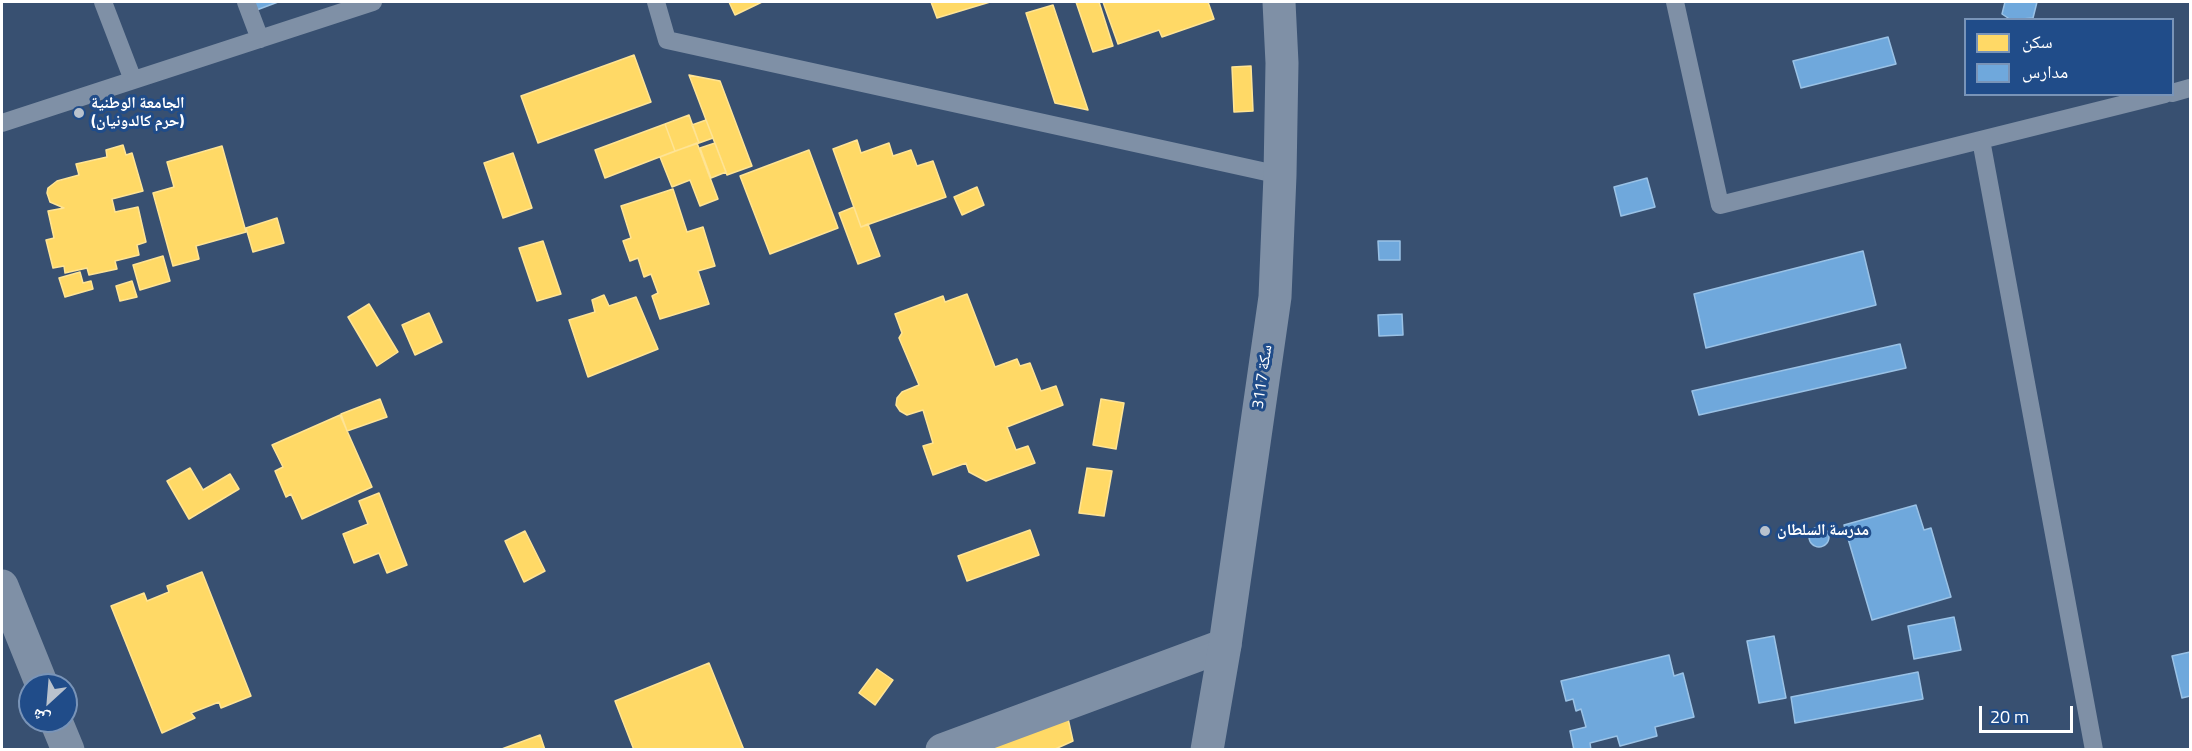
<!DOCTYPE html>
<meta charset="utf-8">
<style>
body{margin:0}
#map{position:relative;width:2192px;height:751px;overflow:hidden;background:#385071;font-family:"Titillium Web","Noto Naskh Arabic",sans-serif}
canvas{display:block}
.frame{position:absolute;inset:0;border:3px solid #fff;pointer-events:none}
.legend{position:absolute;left:1964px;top:18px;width:210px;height:78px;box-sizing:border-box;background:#204c89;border:2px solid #7994b8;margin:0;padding:8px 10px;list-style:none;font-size:18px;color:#fff}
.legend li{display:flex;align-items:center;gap:12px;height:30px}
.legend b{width:30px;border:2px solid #7994b8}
.north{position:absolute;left:18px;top:673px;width:60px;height:60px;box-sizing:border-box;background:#204c89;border:2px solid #7994b8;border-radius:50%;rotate:206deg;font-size:16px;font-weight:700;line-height:24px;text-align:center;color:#fff}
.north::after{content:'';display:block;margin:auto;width:21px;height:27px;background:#b9c2cd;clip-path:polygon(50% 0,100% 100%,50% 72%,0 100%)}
.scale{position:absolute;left:1979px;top:706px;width:94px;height:27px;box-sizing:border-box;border:3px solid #fff;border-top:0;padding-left:8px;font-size:18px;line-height:21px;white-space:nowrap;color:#fff;-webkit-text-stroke:4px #204c89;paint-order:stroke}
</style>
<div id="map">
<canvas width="2192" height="751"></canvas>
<div class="frame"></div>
<ul class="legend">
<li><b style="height:16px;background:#ffd966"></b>سكن</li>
<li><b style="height:16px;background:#6fa8dc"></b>مدارس</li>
</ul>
<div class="north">ش</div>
<div class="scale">20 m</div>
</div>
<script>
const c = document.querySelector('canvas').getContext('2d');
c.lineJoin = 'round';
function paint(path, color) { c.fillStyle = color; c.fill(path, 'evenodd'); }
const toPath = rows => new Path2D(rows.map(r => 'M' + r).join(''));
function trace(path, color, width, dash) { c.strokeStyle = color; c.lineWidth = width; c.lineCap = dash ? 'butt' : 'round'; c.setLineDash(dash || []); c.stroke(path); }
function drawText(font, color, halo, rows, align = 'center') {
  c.font = font + ' "Titillium Web","Noto Naskh Arabic",sans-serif'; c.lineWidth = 6; c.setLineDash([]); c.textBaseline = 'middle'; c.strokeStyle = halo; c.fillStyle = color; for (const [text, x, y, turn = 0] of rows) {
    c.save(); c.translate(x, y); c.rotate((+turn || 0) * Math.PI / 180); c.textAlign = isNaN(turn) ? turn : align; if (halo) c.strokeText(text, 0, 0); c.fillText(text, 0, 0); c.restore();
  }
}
const homes = toPath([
 [729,2,762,2,735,15,729,2],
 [931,2,990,2,937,18,931,2],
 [1076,2,1099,2,1113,46,1093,52,1076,2],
 [1103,2,1208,2,1214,19,1162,37,1159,30,1118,44,1103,2],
 [1053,5,1088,110,1055,103,1026,13,1053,5],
 [634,55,651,102,538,143,521,96,634,55],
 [1251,66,1253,111,1234,112,1232,67,1251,66],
 [689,75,720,81,752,166,727,175,689,75],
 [689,115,699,143,675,151,665,124,689,115],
 [706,120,713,138,699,143,692,125,706,120],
 [665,124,675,151,605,178,595,150,665,124],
 [857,140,861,153,889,143,893,156,911,150,917,166,933,161,946,197,861,227,833,149,857,140],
 [697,143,718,199,700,206,690,180,672,187,660,157,697,143],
 [715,143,726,172,711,178,700,148,715,143],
 [123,145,126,155,132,153,143,191,112,199,115,212,138,207,146,242,137,245,139,255,115,261,117,269,89,275,87,268,65,273,64,266,53,268,46,240,54,238,48,211,64,208,50,202,47,193,48,188,57,181,79,175,76,164,107,157,106,150,123,145],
 [222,146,246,232,196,246,199,259,173,266,153,193,174,187,167,162,222,146],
 [809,150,838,228,770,254,740,176,809,150],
 [513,153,532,208,503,218,484,163,513,153],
 [977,187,984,205,962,215,954,197,977,187],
 [673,189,687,232,703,227,715,266,698,271,709,304,660,319,652,296,658,293,651,274,644,277,638,258,630,261,623,241,631,238,621,206,673,189],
 [854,207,861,227,868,224,880,256,858,264,839,213,854,207],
 [277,218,284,243,253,252,246,228,277,218],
 [543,241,561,294,537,301,519,248,543,241],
 [163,256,170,281,140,290,133,265,163,256],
 [80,272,83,283,91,281,93,289,65,297,59,278,80,272],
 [132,281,137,297,120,301,116,286,132,281],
 [967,294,995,367,1017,359,1020,366,1030,363,1041,391,1056,386,1063,405,1007,427,1016,450,1028,446,1035,463,986,481,969,472,966,463,933,475,923,446,933,443,923,410,907,415,900,411,896,405,897,398,902,392,919,385,899,338,902,333,895,314,943,296,945,302,967,294],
 [604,295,609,306,636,297,658,349,588,377,569,320,595,312,592,300,604,295],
 [369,304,398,352,377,366,348,317,369,304],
 [429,313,442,342,415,355,402,325,429,313],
 [380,399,387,417,347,431,341,414,380,399],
 [1101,399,1124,403,1116,449,1093,445,1101,399],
 [340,415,372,487,302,519,291,494,286,497,275,471,283,467,272,445,340,415],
 [190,468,203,490,230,474,239,489,189,519,167,481,190,468],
 [1087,468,1112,471,1104,516,1079,513,1087,468],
 [379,493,407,565,387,573,379,553,354,563,343,534,368,524,359,501,379,493],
 [1030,530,1039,555,967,581,958,556,1030,530],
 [525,531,545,571,524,582,505,541,525,531],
 [202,572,251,696,221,708,219,702,191,713,195,718,162,733,111,606,144,593,147,601,169,592,167,586,202,572],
 [709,663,744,750,634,750,615,701,709,663],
 [877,669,893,680,875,705,859,693,877,669],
 [1067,714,1073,741,1053,750,979,750,1067,714],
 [540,735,545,750,499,750,540,735]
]);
paint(homes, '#ffd966');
trace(homes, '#ffe494', 1.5);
const schools = toPath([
 [251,2,278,2,254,11,251,2],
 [2005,2,2037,2,2033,18,2011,20,2002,14,2005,2],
 [1888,37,1896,64,1801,88,1793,61,1888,37],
 [1647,178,1655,207,1621,216,1614,187,1647,178],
 [1378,241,1400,241,1400,260,1379,260,1378,241],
 [1863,251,1876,305,1706,348,1694,294,1863,251],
 [1402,314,1403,335,1379,336,1378,315,1402,314],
 [1900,344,1906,368,1699,415,1692,391,1900,344],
 [1916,505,1924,530,1931,528,1951,597,1872,620,1844,525,1916,505],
 '1809 537a10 10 0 1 1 20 0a10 10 0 1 1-20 0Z',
 [1954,617,1961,650,1914,659,1908,626,1954,617],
 [1774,636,1786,698,1759,703,1747,641,1774,636],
 [2190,652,2190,696,2182,698,2172,656,2190,652],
 [1669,655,1674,676,1683,673,1694,717,1655,727,1657,736,1620,746,1617,736,1590,743,1591,750,1574,750,1570,731,1586,727,1581,709,1576,711,1573,699,1566,701,1561,681,1669,655],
 [1918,672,1923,699,1795,723,1791,697,1918,672]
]);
paint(schools, '#6fa8dc');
trace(schools, '#9ac2e6', 1.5);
trace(toPath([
 [103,2,133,80],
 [246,2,260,39],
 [656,2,667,40,1280,175],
 [1675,2,1720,205,2165,94],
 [2172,93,2190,88],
 [2,123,373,2],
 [1981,140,2094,750]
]), '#7f90a6', 18);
trace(toPath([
 [2,586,42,685],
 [56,721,68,750],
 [942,750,1225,645]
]), '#7f90a6', 33);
trace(toPath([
 [1207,750,1225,645,1275,297,1280,175,1282,63,1279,2]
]), '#7f90a6', 33);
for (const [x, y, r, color] of [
 [79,113,6,"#b9c2cd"],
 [1765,531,6,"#b9c2cd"]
]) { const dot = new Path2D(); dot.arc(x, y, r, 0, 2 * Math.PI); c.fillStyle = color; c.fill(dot); trace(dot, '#204c89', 2); }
drawText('bold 16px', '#fff', '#204c89', [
 ["الجامعة الوطنية",91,104],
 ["(حرم كالدونيان)",91,122],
 ["مدرسة السلطان",1777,531]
], 'left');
drawText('16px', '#fff', '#204c89', [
 ["سكة 3117",1263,377,-82]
]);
</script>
